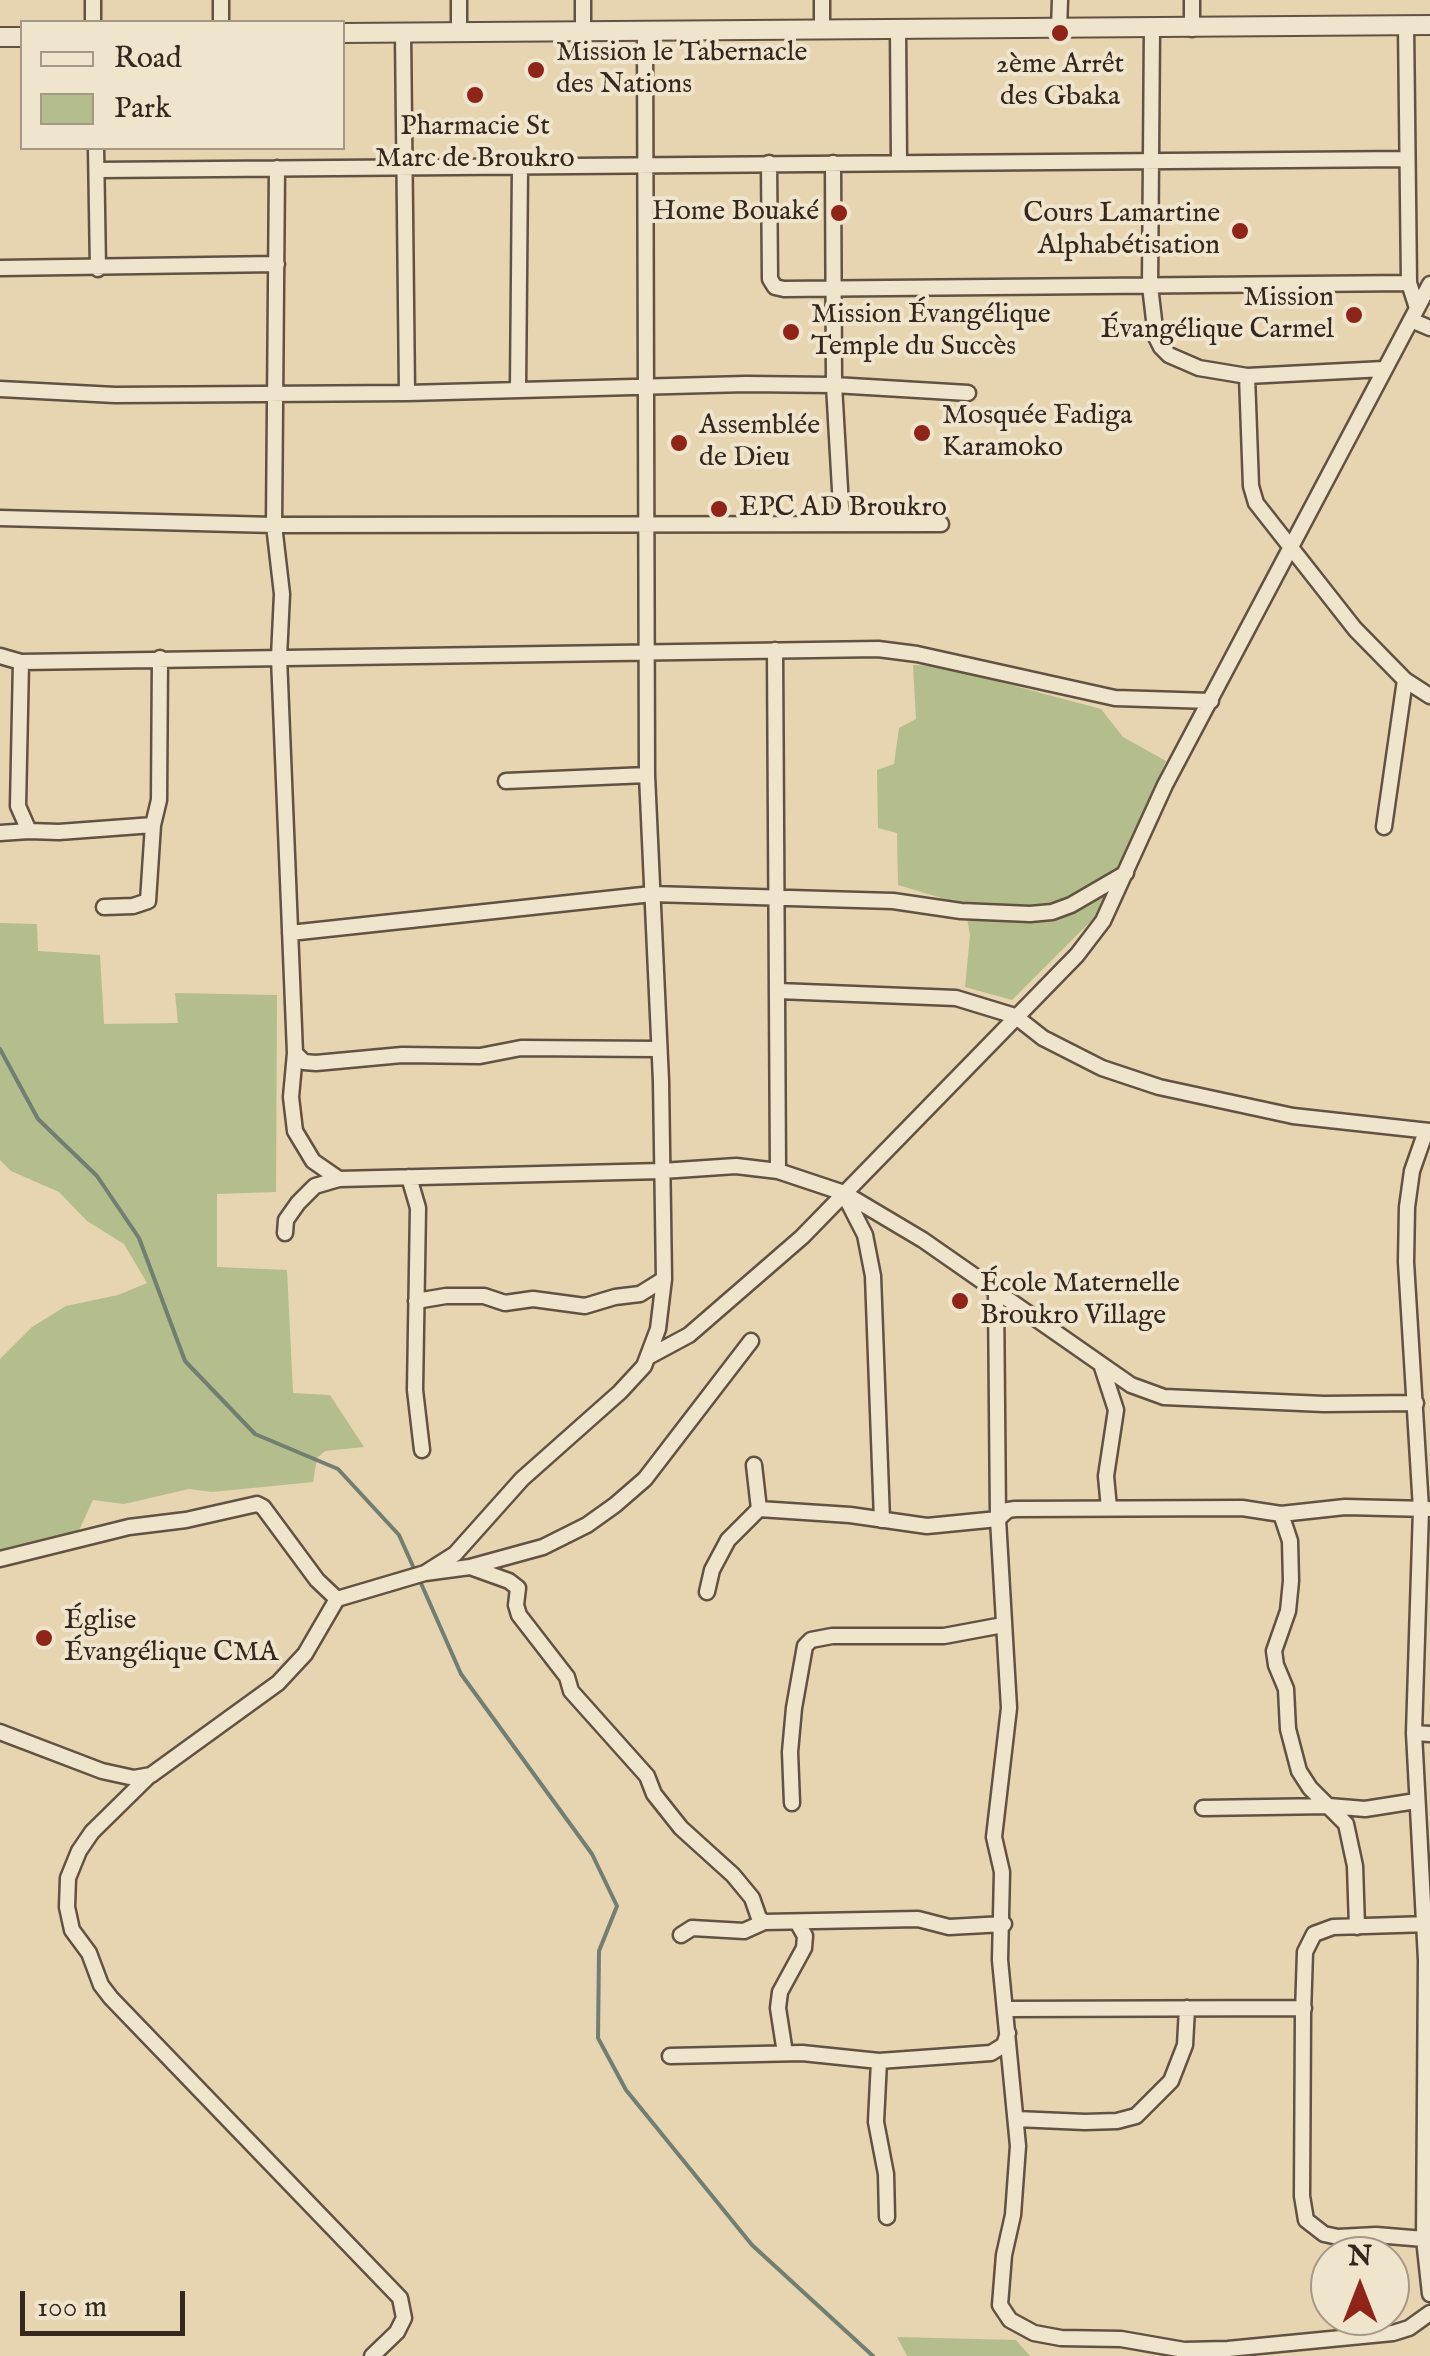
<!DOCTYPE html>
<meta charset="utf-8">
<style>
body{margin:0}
#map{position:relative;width:1430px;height:2356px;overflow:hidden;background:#e6d5b0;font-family:"IM FELL English",serif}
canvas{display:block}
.legend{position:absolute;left:20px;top:20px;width:325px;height:130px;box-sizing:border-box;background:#efe4cc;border:2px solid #a59886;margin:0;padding:12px 18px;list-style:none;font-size:30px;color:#36271e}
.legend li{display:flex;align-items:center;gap:20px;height:50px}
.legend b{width:50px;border:2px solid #a59886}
.north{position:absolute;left:1310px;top:2236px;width:100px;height:100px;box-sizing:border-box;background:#efe4cc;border:2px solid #a59886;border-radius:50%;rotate:0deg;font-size:28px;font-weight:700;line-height:40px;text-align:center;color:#36271e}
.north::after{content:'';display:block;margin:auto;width:35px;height:45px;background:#8f2418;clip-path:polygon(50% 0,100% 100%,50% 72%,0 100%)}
.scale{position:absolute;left:20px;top:2291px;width:165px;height:45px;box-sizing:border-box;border:5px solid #36271e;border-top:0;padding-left:12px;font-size:30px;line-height:35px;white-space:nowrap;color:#36271e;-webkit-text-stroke:8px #efe4cc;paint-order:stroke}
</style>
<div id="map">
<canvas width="1430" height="2356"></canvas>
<ul class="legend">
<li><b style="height:12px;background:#efe4cc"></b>Road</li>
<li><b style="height:28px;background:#b4bd8c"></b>Park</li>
</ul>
<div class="north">N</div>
<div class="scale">100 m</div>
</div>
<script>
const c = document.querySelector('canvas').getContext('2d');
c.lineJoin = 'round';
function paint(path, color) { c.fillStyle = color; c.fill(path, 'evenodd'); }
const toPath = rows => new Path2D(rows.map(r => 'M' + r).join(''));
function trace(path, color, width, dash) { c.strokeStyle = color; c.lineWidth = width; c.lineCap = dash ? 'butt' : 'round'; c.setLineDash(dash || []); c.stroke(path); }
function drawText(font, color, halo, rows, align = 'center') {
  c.font = font + ' "IM FELL English",serif'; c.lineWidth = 8; c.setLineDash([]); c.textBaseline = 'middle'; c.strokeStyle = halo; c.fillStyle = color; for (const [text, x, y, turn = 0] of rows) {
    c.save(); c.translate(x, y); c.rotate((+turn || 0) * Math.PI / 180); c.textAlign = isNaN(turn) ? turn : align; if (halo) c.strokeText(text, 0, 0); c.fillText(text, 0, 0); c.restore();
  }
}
paint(toPath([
 [913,665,940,666,1101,709,1123,737,1166,761,1094,918,1012,1000,965,987,970,936,965,905,898,885,897,833,878,828,877,770,894,764,899,728,916,719],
 [0,923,37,924,38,951,100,955,104,1024,178,1023,175,993,277,995,276,1192,217,1194,217,1267,287,1270,293,1393,330,1395,364,1447,325,1451,317,1458,313,1482,212,1492,189,1489,124,1504,93,1500,75,1539,0,1560,0,1359,32,1327,66,1306,118,1295,147,1283,124,1244,87,1221,59,1192,11,1171,0,1160],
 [897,2337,1016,2340,1030,2356,907,2356]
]), '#b4bd8c');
trace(toPath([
 [0,1049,38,1119,97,1176,139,1238,185,1361,255,1434,338,1469,399,1535,416,1573],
 [420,1581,461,1674,592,1854,617,1906,599,1951,598,2038,626,2090,752,2245,873,2356]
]), '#707f71', 4);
const minor = toPath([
 [221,0,221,22],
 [583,0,583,31],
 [1192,0,1192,29],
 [93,22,93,0],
 [1406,25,1409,283,1417,308],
 [898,28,899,162],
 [1152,28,1150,286,1156,337,1161,347,1169,355,1199,368,1247,376,1384,369],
 [822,29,822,0],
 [1059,29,1060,0],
 [403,33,407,393],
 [459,33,459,0],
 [96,148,98,269],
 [769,163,770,279,775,287,784,289,1409,283],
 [833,163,834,385,842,524],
 [277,168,274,525,282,594,279,657,295,1053,291,1097,295,1131,313,1161,339,1179,662,1171,736,1166,778,1171,844,1193,923,1240,1131,1385,1164,1397,1324,1404,1416,1403],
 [97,170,1407,159],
 [0,268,277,264],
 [1411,320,1430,328],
 [1247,376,1251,486,1256,503,1355,629,1405,680,1430,696],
 [518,388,520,168],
 [0,389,115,395,407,393,746,384,834,385,968,393],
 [0,518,274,525,941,524],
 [775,650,778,1171],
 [0,656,21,662,878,649,917,654,1115,698,1211,701],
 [21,662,18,806,29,831,59,832,153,825,159,800,160,658],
 [506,781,647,775],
 [1384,827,1405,680],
 [0,833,29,831],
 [104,907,133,906,148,901,153,825],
 [290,933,652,894,893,901,961,911,1030,914,1052,912,1071,905,1126,873],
 [778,991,956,998,1015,1016,1043,1038,1102,1068,1159,1087,1293,1116,1430,1131],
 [295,1053,304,1062,316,1063,402,1055,480,1056,521,1048,658,1049],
 [1426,1131,1412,1171,1407,1207,1406,1262,1421,1509,1414,1733,1426,1960,1424,2239,1430,2294],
 [409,1177,418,1208,415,1390,422,1450],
 [844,1194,865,1235,873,1276,882,1520],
 [285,1233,286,1220,298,1203,315,1186,339,1179],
 [996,1293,998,1519,1009,1708,994,1837,1002,1872,1000,1960,1018,2146,1013,2215,1004,2255,1000,2305,1010,2320,1034,2333,1061,2338,1121,2339,1184,2350,1228,2349,1393,2333,1409,2328,1430,2313],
 [416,1301,446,1296,484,1296,505,1303,533,1299,585,1306,615,1297,640,1294,664,1279],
 [648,1357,689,1335,802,1237,1077,955,1103,921,1165,785,1430,284],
 [1102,1367,1116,1410,1106,1476,1109,1508],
 [759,1509,850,1515,927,1526,998,1519,1008,1510,1015,1509,1242,1508,1281,1514,1345,1507,1428,1509],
 [1281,1514,1290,1541,1291,1581,1288,1611,1274,1651,1276,1665,1286,1689,1288,1729,1299,1771,1310,1788,1346,1824,1355,1866,1357,1927],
 [0,1559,129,1527,186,1520,257,1504,263,1507,317,1580,337,1599],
 [470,1567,509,1581,518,1588,516,1605,519,1615,567,1677,571,1691,647,1776,654,1794,681,1828,733,1875,752,1898,759,1918,764,1922,918,1919,949,1927,1004,1924],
 [425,1573,455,1554,522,1479,620,1392,644,1366,658,1329,664,1279,661,1081,647,775,645,30],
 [707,1592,712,1570,728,1540,759,1509,754,1465],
 [0,1732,102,1771,134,1778,151,1775,278,1683,305,1654,337,1599,425,1573,470,1567,543,1547,587,1525,615,1505,645,1479,751,1341],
 [1414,1733,1430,1734],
 [150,1775,92,1832,79,1851,68,1878,67,1907,72,1930,89,1953,101,1985,111,1998,400,2298,404,2318,397,2332,372,2356],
 [792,1803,790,1752,794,1708,805,1646,811,1640,832,1636,944,1636,1003,1625],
 [1203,1808,1329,1806,1365,1809,1416,1801],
 [681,1935,692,1928,744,1931,764,1922],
 [1007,2009,1304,2008],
 [785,2053,778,2008,780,1992,804,1948,805,1936,797,1922],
 [670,2056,802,2053,879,2061,991,2053,1004,2045,1008,2033],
 [879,2061,876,2122,886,2174,887,2217],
 [1016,2119,1085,2122,1117,2121,1136,2116,1171,2081,1185,2045,1187,2008],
 [1424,2239,1376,2235,1338,2237,1324,2234,1306,2220,1302,2196,1303,2014,1305,1952,1314,1934,1333,1927,1429,1924]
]);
const tertiary = toPath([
 [342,33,1430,25],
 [0,37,22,37]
]);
trace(minor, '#625242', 19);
trace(tertiary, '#625242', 22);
trace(minor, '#efe4cc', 14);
trace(tertiary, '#efe4cc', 18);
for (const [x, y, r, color] of [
 [1060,33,10,"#8f2418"],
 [536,70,10,"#8f2418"],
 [475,95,10,"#8f2418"],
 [839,213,10,"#8f2418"],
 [1240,231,10,"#8f2418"],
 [1354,315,10,"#8f2418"],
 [791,332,10,"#8f2418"],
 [922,433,10,"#8f2418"],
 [679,443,10,"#8f2418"],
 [719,509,10,"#8f2418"],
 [960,1301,10,"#8f2418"],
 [44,1638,10,"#8f2418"]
]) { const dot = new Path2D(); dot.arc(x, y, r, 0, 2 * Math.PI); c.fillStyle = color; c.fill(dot); trace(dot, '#efe4cc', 4); }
drawText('28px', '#36271e', '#efe4cc', [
 ["Mission le Tabernacle",556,54],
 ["des Nations",556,86],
 ["2ème Arrêt",1060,66,"center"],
 ["des Gbaka",1060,98,"center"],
 ["Pharmacie St",475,128,"center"],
 ["Marc de Broukro",475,160,"center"],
 ["Home Bouaké",819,213,"right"],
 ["Cours Lamartine",1220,215,"right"],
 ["Alphabétisation",1220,247,"right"],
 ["Mission",1334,299,"right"],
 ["Évangélique Carmel",1334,331,"right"],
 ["Mission Évangélique",811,316],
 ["Temple du Succès",811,348],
 ["Mosquée Fadiga",942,417],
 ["Karamoko",942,449],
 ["Assemblée",699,427],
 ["de Dieu",699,459],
 ["EPC AD Broukro",739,509],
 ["École Maternelle",980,1285],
 ["Broukro Village",980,1317],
 ["Église",64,1622],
 ["Évangélique CMA",64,1654]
], 'left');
</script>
